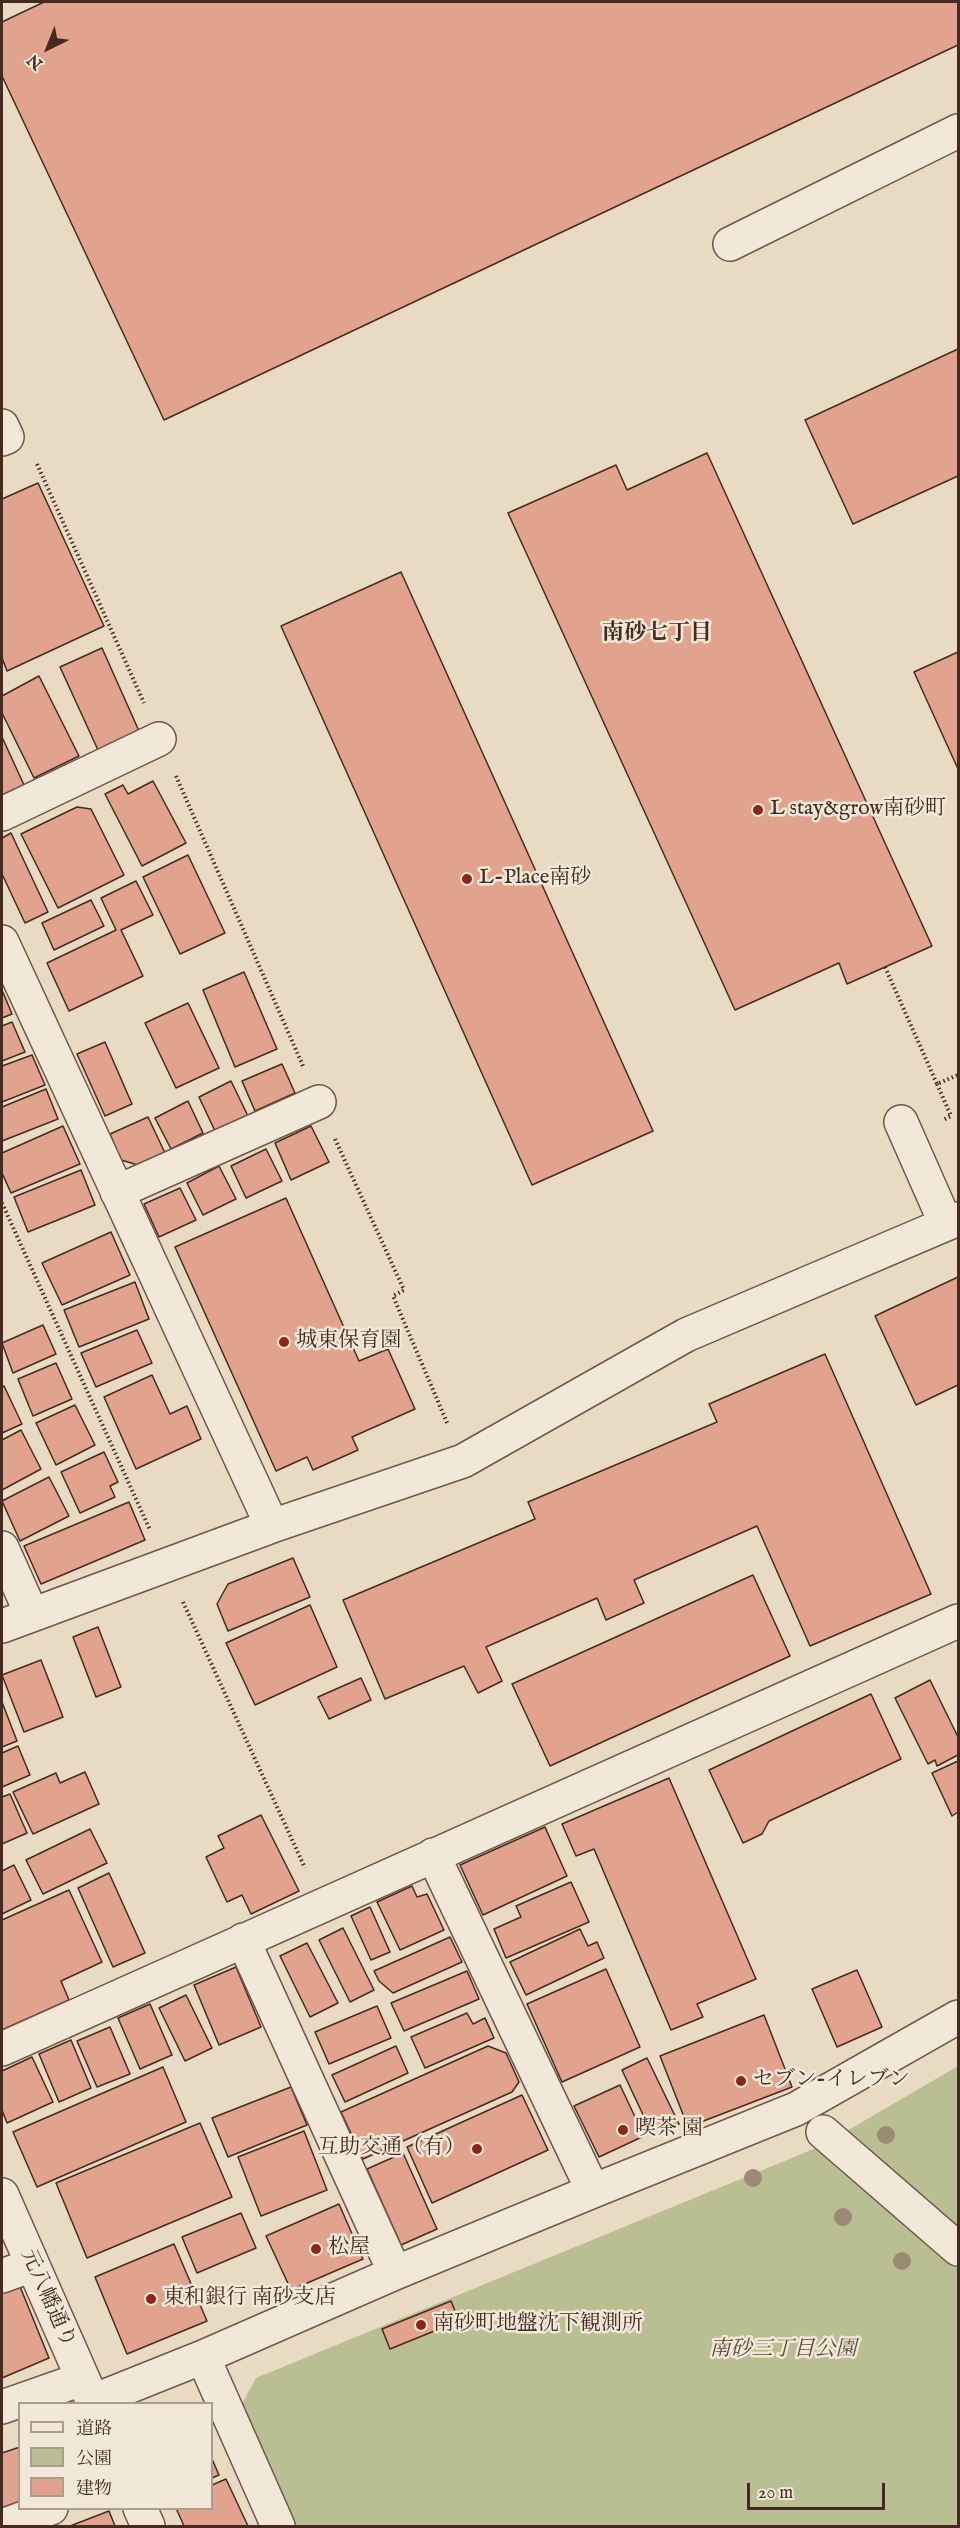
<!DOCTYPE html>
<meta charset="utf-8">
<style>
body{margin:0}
#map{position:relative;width:960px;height:2528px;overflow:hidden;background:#e9dbc3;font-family:"IM FELL English","Noto Serif JP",serif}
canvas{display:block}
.frame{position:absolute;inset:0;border:3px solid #452b1f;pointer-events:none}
.legend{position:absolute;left:18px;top:2402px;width:195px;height:108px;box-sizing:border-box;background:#f1e8d8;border:2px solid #ac9c8e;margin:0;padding:8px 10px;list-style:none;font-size:18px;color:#452b1f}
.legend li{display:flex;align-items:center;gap:12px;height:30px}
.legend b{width:30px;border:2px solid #ac9c8e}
.north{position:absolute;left:18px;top:18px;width:60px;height:60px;-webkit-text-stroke:4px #f1e8d8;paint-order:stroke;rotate:223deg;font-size:16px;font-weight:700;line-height:24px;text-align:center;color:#452b1f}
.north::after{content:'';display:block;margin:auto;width:21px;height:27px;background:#452b1f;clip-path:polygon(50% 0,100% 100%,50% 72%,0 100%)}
.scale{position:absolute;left:747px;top:2483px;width:138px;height:27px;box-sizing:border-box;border:3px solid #452b1f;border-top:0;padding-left:8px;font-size:18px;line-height:21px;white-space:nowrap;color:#452b1f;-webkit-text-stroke:4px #f1e8d8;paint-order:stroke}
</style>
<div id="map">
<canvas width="960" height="2528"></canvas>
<div class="frame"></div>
<ul class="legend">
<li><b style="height:8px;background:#f1e8d8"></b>道路</li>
<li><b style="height:16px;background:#b9bf92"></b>公園</li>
<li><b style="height:16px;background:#e2a38e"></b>建物</li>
</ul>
<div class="north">N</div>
<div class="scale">20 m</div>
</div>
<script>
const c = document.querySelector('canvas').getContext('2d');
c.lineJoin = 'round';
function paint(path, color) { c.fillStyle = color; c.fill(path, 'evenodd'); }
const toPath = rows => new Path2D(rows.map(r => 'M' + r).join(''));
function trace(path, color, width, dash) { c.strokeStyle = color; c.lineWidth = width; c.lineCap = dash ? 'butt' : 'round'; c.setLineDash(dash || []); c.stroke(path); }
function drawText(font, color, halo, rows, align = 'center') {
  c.font = font + ' "IM FELL English","Noto Serif JP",serif'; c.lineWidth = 5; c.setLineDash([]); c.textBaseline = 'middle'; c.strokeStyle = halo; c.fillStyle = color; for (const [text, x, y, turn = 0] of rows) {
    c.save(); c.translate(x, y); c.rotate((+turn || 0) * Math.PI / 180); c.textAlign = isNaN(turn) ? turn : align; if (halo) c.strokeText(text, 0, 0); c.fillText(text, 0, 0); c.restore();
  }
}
paint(toPath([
 [958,2066,958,2526,294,2526,240,2407,256,2378,821,2146]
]), '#b9bf92');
const building = toPath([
 [44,2,958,2,958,45,164,420,2,76,2,22,44,2],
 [958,349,958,476,853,524,805,420,958,349],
 [707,453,932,946,847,984,839,963,735,1010,508,513,616,465,627,490,707,453],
 [38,483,104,626,7,671,2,658,2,499,38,483],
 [401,572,653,1131,532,1185,281,626,401,572],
 [102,648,139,731,98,750,60,667,102,648],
 [958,652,958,769,914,672,958,652],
 [39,676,79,756,34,778,2,713,2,696,39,676],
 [2,737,24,785,2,796,2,737],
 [153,781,186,843,142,866,105,794,123,785,128,794,153,781],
 [77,807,91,809,124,875,58,908,21,834,77,807],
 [11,833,48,912,25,923,2,874,2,838,11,833],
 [188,855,225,933,180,954,143,877,188,855],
 [136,881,153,915,121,930,143,976,69,1011,47,963,116,930,101,898,136,881],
 [91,900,104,926,54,950,42,923,91,900],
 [244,972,277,1049,235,1067,203,990,244,972],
 [2,990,12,1014,2,1018,2,990],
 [188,1003,219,1068,176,1088,145,1023,188,1003],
 [12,1022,25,1052,2,1061,2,1026,12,1022],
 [105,1042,132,1104,105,1116,77,1054,105,1042],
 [32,1055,45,1085,2,1102,2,1066,32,1055],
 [282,1064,295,1093,255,1111,242,1081,282,1064],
 [231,1081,248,1116,215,1131,199,1097,231,1081],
 [46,1089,58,1119,2,1141,2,1107,46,1089],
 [188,1101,203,1133,171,1149,155,1118,188,1101],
 [148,1117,165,1153,138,1165,121,1160,110,1134,148,1117],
 [63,1126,80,1164,11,1193,2,1173,2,1153,63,1126],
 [311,1126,329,1162,291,1180,275,1143,311,1126],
 [266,1149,282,1181,246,1198,231,1166,266,1149],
 [219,1166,236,1199,203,1215,187,1183,219,1166],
 [81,1170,95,1205,28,1232,14,1197,81,1170],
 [180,1188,196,1220,159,1237,144,1204,180,1188],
 [286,1198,359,1361,388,1349,415,1409,352,1437,358,1450,313,1470,307,1457,276,1471,175,1247,286,1198],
 [111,1232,130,1275,62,1305,42,1263,111,1232],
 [958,1277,958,1385,916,1405,875,1316,958,1277],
 [135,1282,149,1319,79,1347,64,1310,135,1282],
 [43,1325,56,1354,13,1373,2,1343,43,1325],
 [137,1330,152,1363,96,1387,81,1353,137,1330],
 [825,1354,931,1594,810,1646,757,1526,634,1580,644,1603,606,1620,597,1598,486,1647,502,1681,478,1693,464,1666,385,1699,343,1600,535,1519,528,1502,717,1422,709,1404,825,1354],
 [56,1363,72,1399,33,1416,18,1379,56,1363],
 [152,1375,170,1414,187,1406,201,1439,136,1469,104,1397,152,1375],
 [4,1386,22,1424,2,1433,2,1387,4,1386],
 [75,1405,95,1445,56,1465,36,1423,75,1405],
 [21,1430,41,1469,2,1490,2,1440,21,1430],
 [104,1452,118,1482,110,1486,115,1497,80,1513,61,1472,104,1452],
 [49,1477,69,1516,20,1541,2,1501,49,1477],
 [129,1502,145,1540,41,1584,24,1546,129,1502],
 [293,1558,310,1597,228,1631,217,1604,228,1584,293,1558],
 [753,1575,790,1656,550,1766,512,1684,753,1575],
 [310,1605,337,1667,255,1705,226,1643,310,1605],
 [98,1627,121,1687,96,1697,73,1637,98,1627],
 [41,1660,63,1717,24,1732,2,1675,41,1660],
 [361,1678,371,1700,329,1719,318,1697,361,1678],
 [930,1680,958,1737,958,1755,937,1766,935,1760,928,1764,895,1698,930,1680],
 [871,1694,901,1759,769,1821,762,1834,743,1843,709,1770,871,1694],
 [2,1702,17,1741,2,1747,2,1702],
 [18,1746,30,1775,2,1787,2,1753,18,1746],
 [958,1761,958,1812,952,1816,932,1773,958,1761],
 [85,1772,99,1804,33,1834,13,1792,56,1773,60,1783,85,1772],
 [669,1778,756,1979,697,2004,703,2017,671,2030,594,1849,576,1856,562,1824,669,1778],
 [10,1794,27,1833,2,1844,2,1797,10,1794],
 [261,1815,299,1891,251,1914,242,1895,227,1902,206,1857,224,1848,218,1836,261,1815],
 [545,1827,567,1876,483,1915,460,1865,545,1827],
 [90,1829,107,1863,43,1894,26,1860,90,1829],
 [14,1865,31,1900,2,1914,2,1871,14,1865],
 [109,1873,145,1953,113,1967,78,1888,109,1873],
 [571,1882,589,1922,506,1958,494,1929,521,1917,516,1906,571,1882],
 [412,1886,417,1897,427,1894,444,1930,400,1950,377,1902,412,1886],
 [69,1890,102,1962,61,1981,69,2000,2,2030,2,1920,69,1890],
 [370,1907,390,1952,371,1960,351,1916,370,1907],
 [343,1928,374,1990,350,2002,319,1940,343,1928],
 [580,1929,588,1946,597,1942,604,1958,526,1995,510,1962,580,1929],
 [450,1937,462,1962,393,1993,379,1981,374,1971,450,1937],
 [307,1943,338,2003,310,2017,280,1956,307,1943],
 [236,1967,261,2027,219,2045,194,1985,236,1967],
 [606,1969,640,2047,562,2082,527,2004,606,1969],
 [857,1970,882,2027,837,2047,812,1989,857,1970],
 [467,1971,479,1999,404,2031,391,2003,467,1971],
 [186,1995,212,2048,185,2061,159,2008,186,1995],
 [150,2004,172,2055,140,2069,118,2018,150,2004],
 [377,2006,391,2038,329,2064,315,2032,377,2006],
 [467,2013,473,2024,485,2018,494,2038,425,2068,411,2037,467,2013],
 [764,2015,792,2087,688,2127,660,2056,764,2015],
 [110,2027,130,2074,97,2087,77,2041,110,2027],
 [71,2040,91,2088,59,2102,39,2054,71,2040],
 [396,2046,408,2073,345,2102,332,2075,396,2046],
 [488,2046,506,2053,519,2082,512,2092,363,2159,341,2112,488,2046],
 [32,2057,53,2102,7,2123,2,2110,2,2071,32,2057],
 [647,2058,679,2124,653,2136,622,2070,647,2058],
 [163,2067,186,2122,37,2187,13,2132,163,2067],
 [620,2085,644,2136,599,2157,574,2106,620,2085],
 [291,2087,307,2125,228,2157,212,2118,291,2087],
 [522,2095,548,2150,432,2203,407,2147,522,2095],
 [200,2123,232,2197,87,2258,56,2183,200,2123],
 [304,2131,327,2190,261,2216,238,2157,304,2131],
 [403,2153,437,2229,401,2245,367,2169,403,2153],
 [339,2204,363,2259,291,2290,266,2236,339,2204],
 [241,2213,256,2248,197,2273,182,2237,241,2213],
 [174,2244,207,2321,127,2354,95,2277,174,2244],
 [19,2284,49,2358,2,2378,2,2292,19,2284],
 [451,2301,459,2321,390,2349,382,2329,451,2301],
 [20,2447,20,2502,2,2508,2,2453,20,2447],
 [212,2459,219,2475,212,2478,212,2459],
 [226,2479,248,2526,184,2526,176,2508,212,2508,212,2485,226,2479],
 [109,2511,115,2526,70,2526,109,2511]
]);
paint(building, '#e2a38e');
trace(building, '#452b1f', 1.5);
const minor = toPath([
 [730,244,958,131],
 [2,426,7,437,2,439],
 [2,814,159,739],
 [2,942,272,1526],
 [901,1122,946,1224],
 [117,1192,319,1102],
 [2,1548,32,1615],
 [2,1626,272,1526,463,1461,686,1335,958,1219],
 [433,1855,593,2191],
 [243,1940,395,2273],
 [2,2049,958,1621],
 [823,2132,958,2249],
 [2,2195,94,2404],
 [2,2276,32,2265],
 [203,2357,278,2526],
 [93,2401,203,2357,395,2273,593,2191,796,2109,958,2017],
 [2,2407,82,2379],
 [140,2508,148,2526],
 [2,2526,51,2508]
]);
trace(minor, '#6e5748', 36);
trace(toPath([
 [37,464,144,703],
 [176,776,303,1066],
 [885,967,937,1084,958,1075],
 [937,1084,951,1116,943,1120],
 [335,1139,404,1290,393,1296,448,1425],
 [2,1203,150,1530],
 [183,1602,305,1868]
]), '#452b1f', 4, [1.5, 3]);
trace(minor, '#f1e8d8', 33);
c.fillStyle = '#9b8b75';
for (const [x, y] of [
 [886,2135],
 [753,2178],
 [843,2217],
 [902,2261]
]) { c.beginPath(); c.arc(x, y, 9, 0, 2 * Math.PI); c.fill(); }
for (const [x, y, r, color] of [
 [758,810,6,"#8f2418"],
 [467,879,6,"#8f2418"],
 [284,1342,6,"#8f2418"],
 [741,2081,6,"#8f2418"],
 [623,2130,6,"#8f2418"],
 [477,2149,6,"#8f2418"],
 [316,2249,6,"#8f2418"],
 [151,2299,6,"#8f2418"],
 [421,2325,6,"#8f2418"]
]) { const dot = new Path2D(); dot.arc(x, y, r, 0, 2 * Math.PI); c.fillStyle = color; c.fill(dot); trace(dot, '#f1e8d8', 2); }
drawText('21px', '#452b1f', '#f1e8d8', [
 ["L stay&grow南砂町",770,810],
 ["L-Place南砂",479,879],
 ["城東保育園",296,1342],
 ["セブン-イレブン",753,2081],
 ["喫茶 園",635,2130],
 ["互助交通（有）",465,2149,"right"],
 ["松屋",328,2249],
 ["東和銀行 南砂支店",163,2299],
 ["南砂町地盤沈下観測所",433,2325]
], 'left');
drawText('21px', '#452b1f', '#f1e8d8', [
 ["元八幡通り",47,2299,66]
]);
drawText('italic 21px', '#5c4936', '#f1e8d8', [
 ["南砂三丁目公園",783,2351]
]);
drawText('bold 22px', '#452b1f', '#f1e8d8', [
 ["南砂七丁目",657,634]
]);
</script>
